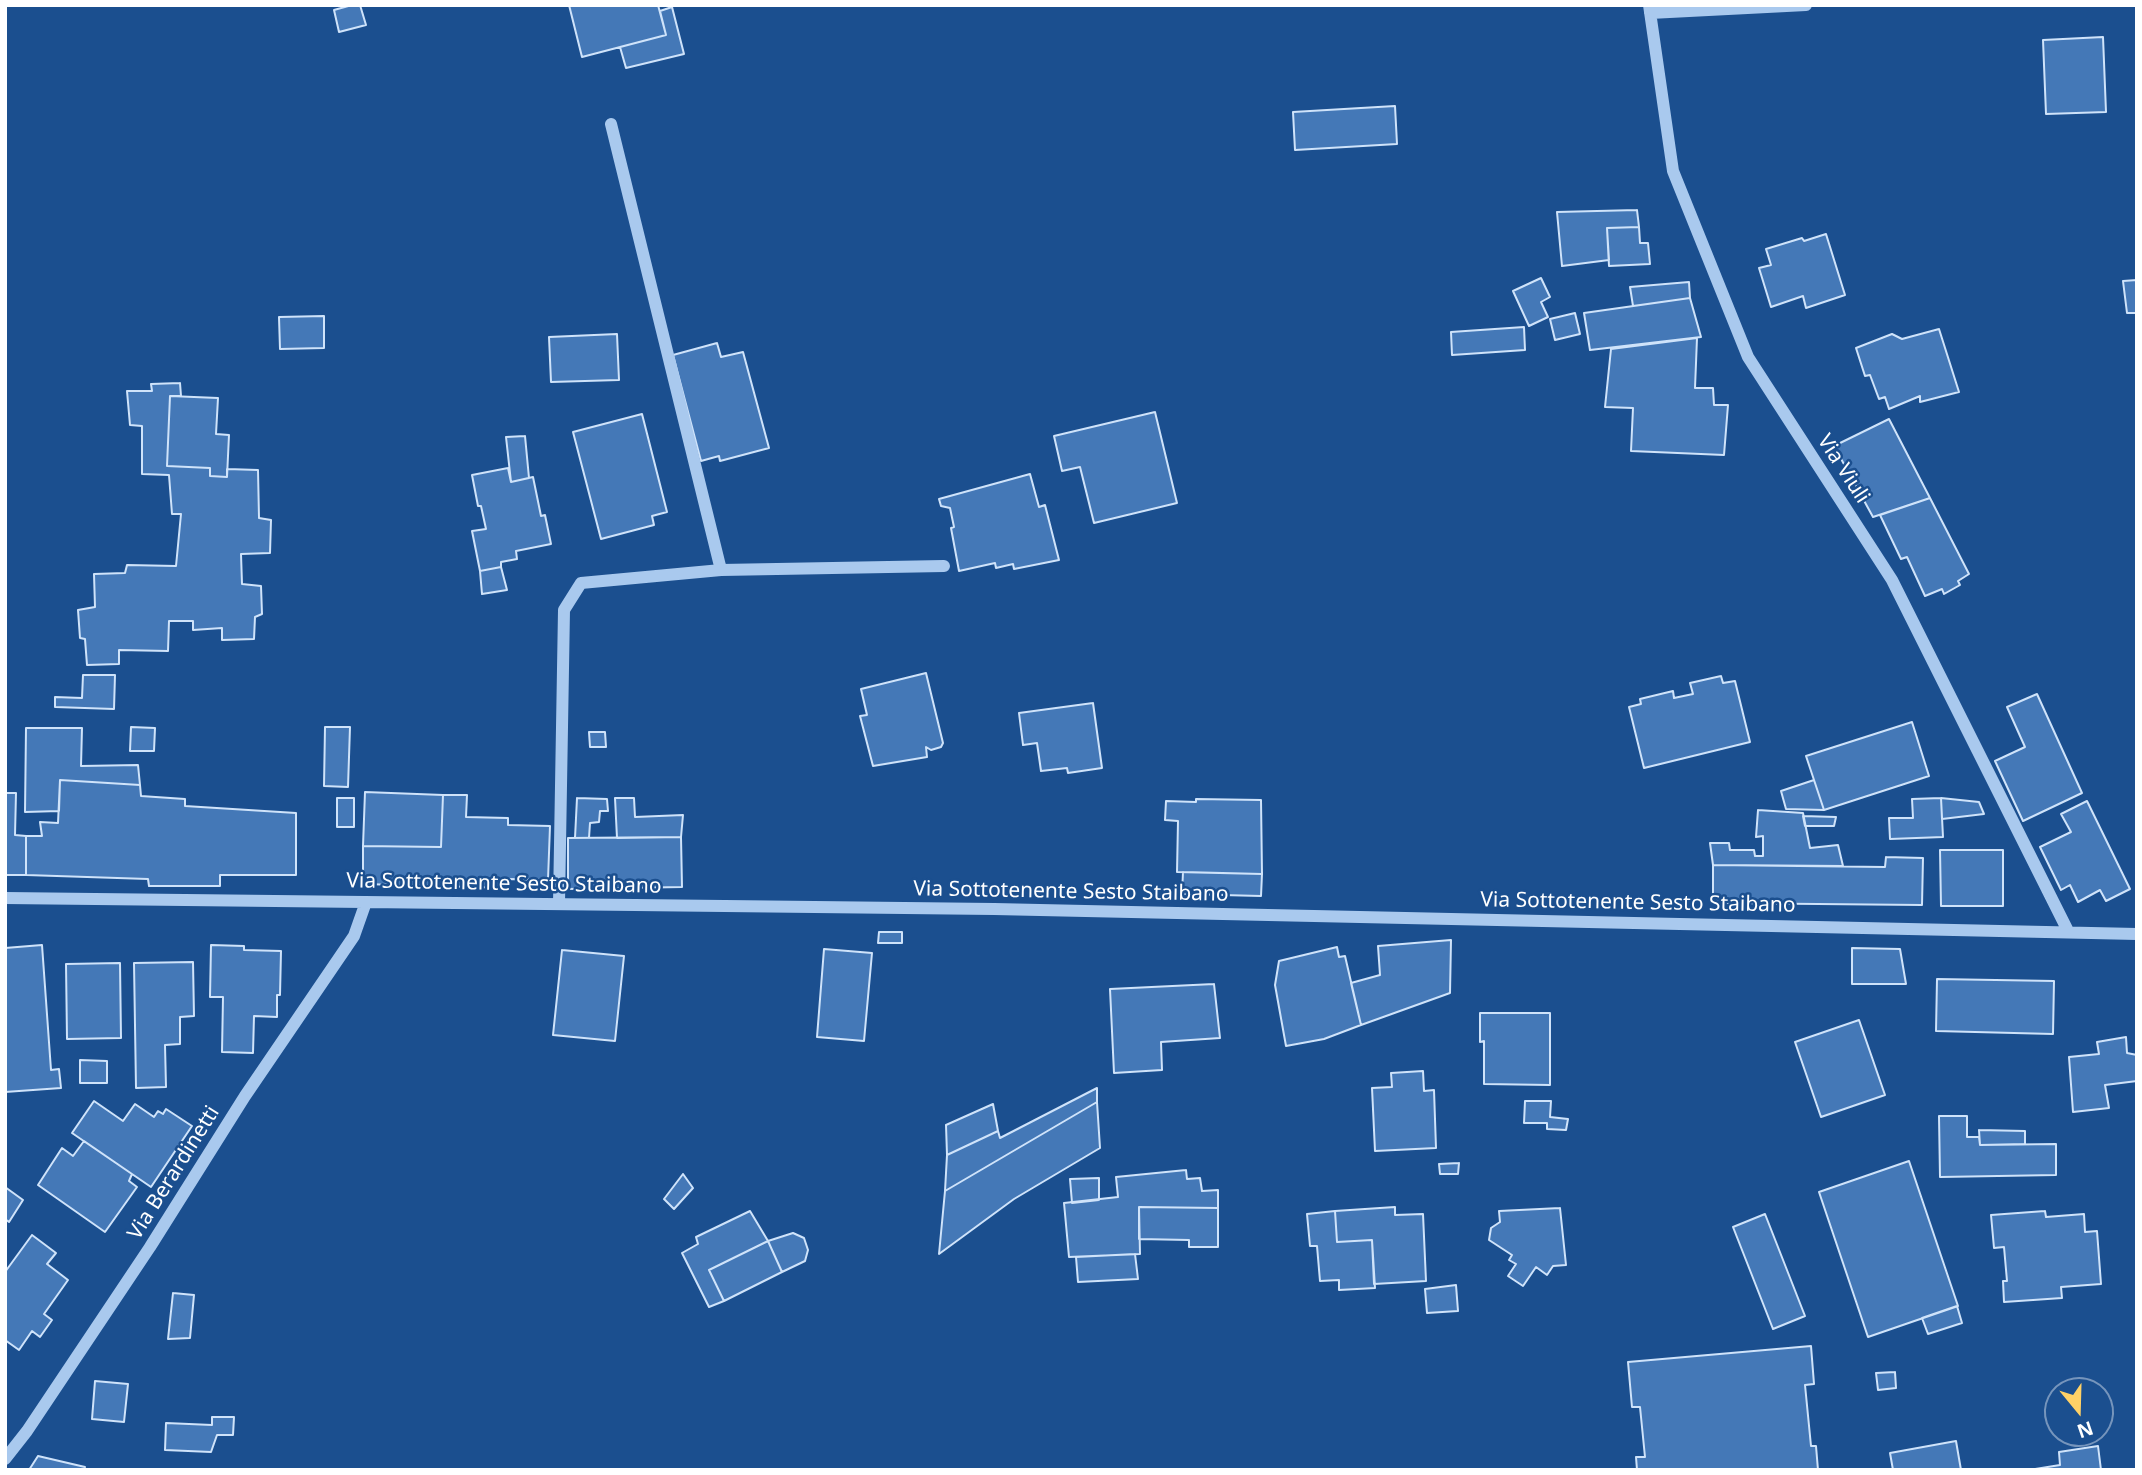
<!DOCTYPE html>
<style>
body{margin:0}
#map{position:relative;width:2142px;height:1475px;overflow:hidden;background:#1b4f8f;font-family:"Noto Sans",sans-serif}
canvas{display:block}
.frame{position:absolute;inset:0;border:7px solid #fff;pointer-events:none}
.north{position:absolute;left:2044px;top:1377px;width:70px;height:70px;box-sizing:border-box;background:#1b4f8f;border:2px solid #7695bc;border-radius:50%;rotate:161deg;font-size:19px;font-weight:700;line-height:28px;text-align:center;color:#fff}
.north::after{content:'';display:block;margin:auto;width:24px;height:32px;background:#ffd166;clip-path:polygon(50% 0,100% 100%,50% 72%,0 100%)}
</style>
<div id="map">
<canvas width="2142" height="1475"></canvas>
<div class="frame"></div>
<div class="north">N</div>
</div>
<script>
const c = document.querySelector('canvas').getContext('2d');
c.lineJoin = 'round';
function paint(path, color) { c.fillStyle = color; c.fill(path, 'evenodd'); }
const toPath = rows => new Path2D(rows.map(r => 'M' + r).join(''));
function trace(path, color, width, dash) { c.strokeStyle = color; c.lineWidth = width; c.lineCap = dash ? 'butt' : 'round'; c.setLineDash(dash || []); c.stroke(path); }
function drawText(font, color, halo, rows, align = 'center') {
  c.font = font + ' "Noto Sans",sans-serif'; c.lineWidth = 5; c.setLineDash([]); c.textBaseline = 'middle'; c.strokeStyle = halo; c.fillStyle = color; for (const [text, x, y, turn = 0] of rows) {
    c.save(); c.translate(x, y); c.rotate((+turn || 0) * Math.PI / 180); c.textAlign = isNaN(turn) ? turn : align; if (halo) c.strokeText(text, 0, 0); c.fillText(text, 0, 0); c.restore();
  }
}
const building = toPath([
 [352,5,360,5,366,25,339,32,334,10,352,5],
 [569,5,658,5,666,35,582,57,569,5],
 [672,7,684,54,626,68,620,47,666,35,660,11,672,7],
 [2103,37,2106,112,2046,114,2043,40,2103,37],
 [1395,106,1397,144,1295,150,1293,112,1395,106],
 [1637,210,1639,227,1607,228,1609,260,1562,266,1557,212,1637,210],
 [1639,227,1640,243,1648,243,1650,264,1609,266,1607,228,1639,227],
 [1826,234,1845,295,1806,308,1803,296,1771,307,1759,268,1771,265,1766,249,1802,238,1804,241,1826,234],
 [1541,278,1550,297,1541,302,1548,317,1529,326,1513,291,1541,278],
 [2137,280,2137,313,2127,313,2123,281,2137,280],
 [1689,282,1690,298,1633,306,1630,287,1689,282],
 [1690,298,1701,337,1590,350,1584,313,1690,298],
 [1575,313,1580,334,1555,340,1550,319,1575,313],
 [324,316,324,348,280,349,279,317,324,316],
 [1524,327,1525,350,1452,355,1451,332,1524,327],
 [1939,329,1959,392,1920,402,1920,396,1889,409,1885,397,1879,399,1870,375,1865,376,1856,348,1892,334,1902,339,1939,329],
 [617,334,619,380,551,382,549,337,617,334],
 [1697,338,1695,388,1713,388,1714,405,1728,405,1724,455,1631,451,1633,408,1605,407,1611,349,1697,338],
 [717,343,721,357,743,352,769,448,720,461,719,456,701,461,673,355,717,343],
 [180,383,181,396,170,396,167,466,210,468,210,476,227,477,227,469,258,470,259,518,271,520,270,553,241,554,242,584,261,586,262,614,255,617,254,639,222,640,222,628,193,630,193,621,169,621,168,651,119,650,119,664,87,665,85,639,80,638,78,610,95,607,94,574,125,573,127,565,176,566,181,514,172,514,169,475,142,474,142,426,130,425,127,391,152,391,151,384,180,383],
 [170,396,218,398,216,434,229,435,227,477,210,476,210,468,167,466,170,396],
 [1155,412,1177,503,1094,523,1080,467,1062,471,1054,436,1155,412],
 [642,414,667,512,652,516,654,525,601,539,573,432,642,414],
 [1889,419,1930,498,1873,517,1834,446,1889,419],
 [525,436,529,478,511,482,506,437,525,436],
 [508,468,511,482,533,477,541,516,545,515,551,544,516,551,517,559,501,562,501,567,480,571,472,531,486,529,481,506,478,506,472,475,508,468],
 [1030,474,1039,507,1045,505,1059,560,1014,569,1013,564,996,568,995,563,959,571,951,528,954,527,950,508,941,506,939,499,1030,474],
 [1930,498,1969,574,1958,581,1960,585,1944,594,1942,589,1925,596,1907,557,1901,559,1880,515,1930,498],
 [501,567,507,590,482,594,480,571,501,567],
 [926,673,943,743,941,747,931,750,926,747,927,757,873,766,860,716,867,715,861,689,926,673],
 [83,675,115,675,114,709,55,707,55,697,82,698,83,675],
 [1721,676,1723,683,1735,681,1750,742,1644,768,1629,707,1641,704,1640,699,1673,691,1674,698,1693,694,1690,683,1721,676],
 [2037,694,2082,793,2023,821,1995,761,2025,747,2007,707,2037,694],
 [1093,703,1102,768,1068,773,1067,768,1041,771,1037,743,1023,745,1019,713,1093,703],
 [1912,722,1929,776,1824,810,1806,756,1912,722],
 [131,727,155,728,154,751,130,751,131,727],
 [325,727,350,727,348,787,324,786,325,727],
 [26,728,82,728,81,766,138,765,140,785,60,780,59,811,25,812,26,728],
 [589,732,605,732,606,747,590,747,589,732],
 [60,780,140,785,141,796,185,799,185,806,296,813,296,875,220,875,220,886,149,886,148,879,26,875,26,836,42,836,40,822,58,823,60,780],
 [1814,780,1824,810,1786,809,1781,791,1814,780],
 [365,792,443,795,441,847,363,846,365,792],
 [5,793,16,793,15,835,26,836,26,875,5,875,5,793],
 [443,795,467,795,466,817,508,818,508,825,550,826,548,880,509,879,509,888,363,884,363,846,441,847,443,795],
 [337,798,354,798,354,827,337,827,337,798],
 [577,798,607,799,608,811,600,811,599,822,590,823,589,838,575,838,577,798],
 [615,798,634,798,635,817,683,815,681,837,617,838,615,798],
 [1941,798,1943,837,1890,839,1889,818,1913,818,1912,799,1941,798],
 [1941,798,1979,802,1984,814,1942,819,1941,798],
 [1196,799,1261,800,1262,874,1177,872,1178,821,1165,820,1166,801,1196,802,1196,799],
 [2087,801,2130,889,2106,901,2100,890,2078,902,2070,885,2061,890,2040,847,2071,832,2061,814,2087,801],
 [1758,810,1803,813,1810,848,1838,845,1843,866,1713,865,1710,843,1729,843,1730,850,1754,850,1755,856,1763,856,1763,836,1756,837,1758,810],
 [1803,816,1836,817,1834,826,1805,826,1803,816],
 [681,837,682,887,568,889,568,838,681,837],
 [1940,850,2003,850,2003,906,1941,906,1940,850],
 [1886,857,1923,858,1922,905,1713,903,1713,865,1885,867,1886,857],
 [1183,872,1262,874,1261,896,1182,894,1183,872],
 [879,932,902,932,902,943,878,943,879,932],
 [1451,940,1450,993,1361,1025,1351,983,1380,975,1378,946,1451,940],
 [42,945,51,1070,59,1069,61,1088,5,1092,5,948,42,945],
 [211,945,244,946,244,950,281,951,280,995,277,995,277,1017,254,1016,253,1053,222,1052,223,997,210,997,211,945],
 [1337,947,1339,957,1345,956,1361,1025,1324,1039,1286,1046,1275,985,1279,961,1337,947],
 [1852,948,1900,949,1906,984,1852,984,1852,948],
 [824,949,872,953,864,1041,817,1037,824,949],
 [562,950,624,956,615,1041,553,1035,562,950],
 [193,962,194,1016,180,1017,180,1044,165,1045,166,1087,136,1088,134,963,193,962],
 [120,963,121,1038,67,1039,66,964,120,963],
 [1937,979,2054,981,2053,1034,1936,1031,1937,979],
 [1214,984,1220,1038,1161,1042,1162,1070,1114,1073,1110,989,1214,984],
 [1480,1013,1550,1013,1550,1085,1484,1084,1484,1041,1480,1042,1480,1013],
 [1859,1020,1885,1095,1821,1117,1795,1042,1859,1020],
 [2126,1037,2127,1053,2137,1055,2137,1081,2105,1085,2109,1108,2073,1112,2069,1057,2099,1054,2097,1042,2126,1037],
 [80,1060,107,1061,107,1083,80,1083,80,1060],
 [1423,1071,1424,1091,1434,1090,1436,1148,1375,1151,1372,1088,1392,1087,1391,1073,1423,1071],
 [1097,1088,1097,1102,945,1191,947,1155,998,1131,1000,1138,1097,1088],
 [94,1101,123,1121,135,1104,154,1117,158,1111,163,1114,166,1109,192,1126,151,1187,72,1133,94,1101],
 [1525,1101,1551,1101,1550,1117,1568,1119,1566,1130,1547,1129,1547,1123,1524,1123,1525,1101],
 [1097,1102,1100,1148,1014,1199,939,1254,945,1191,1097,1102],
 [993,1104,998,1131,947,1155,946,1125,993,1104],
 [1939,1116,1967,1116,1967,1137,1979,1137,1980,1145,2056,1144,2056,1175,1940,1177,1939,1116],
 [1979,1130,2025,1131,2025,1144,1980,1145,1979,1130],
 [84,1141,132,1174,129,1181,137,1187,105,1232,38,1185,62,1148,73,1156,84,1141],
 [1909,1161,1958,1306,1868,1337,1819,1192,1909,1161],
 [1459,1163,1458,1174,1440,1174,1439,1164,1459,1163],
 [1186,1170,1187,1179,1200,1178,1202,1191,1218,1190,1218,1208,1139,1207,1140,1254,1069,1257,1064,1203,1118,1197,1116,1177,1186,1170],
 [683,1174,693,1188,674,1209,664,1199,683,1174],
 [1099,1178,1099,1200,1072,1203,1070,1179,1099,1178],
 [5,1187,23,1200,9,1222,5,1219,5,1187],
 [1139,1207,1218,1208,1218,1247,1189,1247,1189,1240,1139,1239,1139,1207],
 [1395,1207,1395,1215,1423,1214,1426,1281,1374,1284,1372,1240,1337,1242,1335,1211,1395,1207],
 [1560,1208,1566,1265,1553,1266,1547,1275,1536,1267,1523,1286,1508,1276,1516,1264,1509,1260,1512,1255,1489,1240,1491,1228,1500,1222,1499,1211,1560,1208],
 [750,1211,768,1241,709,1270,724,1301,709,1307,682,1253,698,1244,696,1237,750,1211],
 [1335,1211,1337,1242,1372,1240,1375,1288,1339,1290,1339,1280,1320,1281,1317,1246,1310,1246,1307,1214,1335,1211],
 [2045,1211,2046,1217,2084,1214,2085,1232,2097,1231,2101,1284,2061,1287,2062,1298,2004,1302,2003,1281,2007,1281,2004,1247,1994,1248,1991,1215,2045,1211],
 [1765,1214,1805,1316,1773,1329,1733,1227,1765,1214],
 [793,1233,804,1238,808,1250,805,1261,782,1272,768,1241,793,1233],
 [32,1235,56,1253,47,1264,68,1280,44,1314,52,1320,40,1337,32,1331,19,1350,5,1340,5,1272,32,1235],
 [768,1241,782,1272,724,1301,709,1270,768,1241],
 [1135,1254,1138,1279,1078,1282,1076,1257,1135,1254],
 [1456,1285,1458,1311,1427,1313,1425,1289,1456,1285],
 [173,1293,194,1295,190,1338,168,1339,173,1293],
 [1957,1306,1962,1323,1928,1334,1922,1318,1957,1306],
 [1811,1346,1814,1384,1805,1385,1811,1446,1816,1446,1818,1470,1637,1470,1636,1457,1645,1457,1640,1407,1632,1407,1628,1362,1811,1346],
 [1895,1372,1896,1388,1878,1390,1876,1373,1895,1372],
 [95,1381,128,1384,124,1422,92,1419,95,1381],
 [212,1417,234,1417,233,1435,217,1435,211,1452,165,1450,166,1423,212,1425,212,1417],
 [1956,1441,1961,1470,1893,1470,1890,1453,1956,1441],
 [2098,1446,2101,1470,2029,1470,2060,1465,2059,1452,2098,1446],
 [38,1456,85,1467,84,1470,29,1470,38,1456]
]);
paint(building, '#4478b7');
trace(building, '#cfe3fa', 2);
trace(toPath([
 [1649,5,1673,171,1748,357,1892,580,2068,931],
 [1650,13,1806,5],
 [611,124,721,570],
 [5,898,994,909,2137,934],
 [559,903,564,610,581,583,721,570,944,566],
 [5,1459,27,1431,150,1247,245,1096,354,936,366,902]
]), '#a9c9ee', 12);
drawText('21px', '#fff', '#1b4f8f', [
 ["Via Viuli",1843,469,57],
 ["Via Sottotenente Sesto Staibano",504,884,1],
 ["Via Sottotenente Sesto Staibano",1071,892,1],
 ["Via Sottotenente Sesto Staibano",1638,903,1],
 ["Via Berardinetti",174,1173,-58]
]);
</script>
